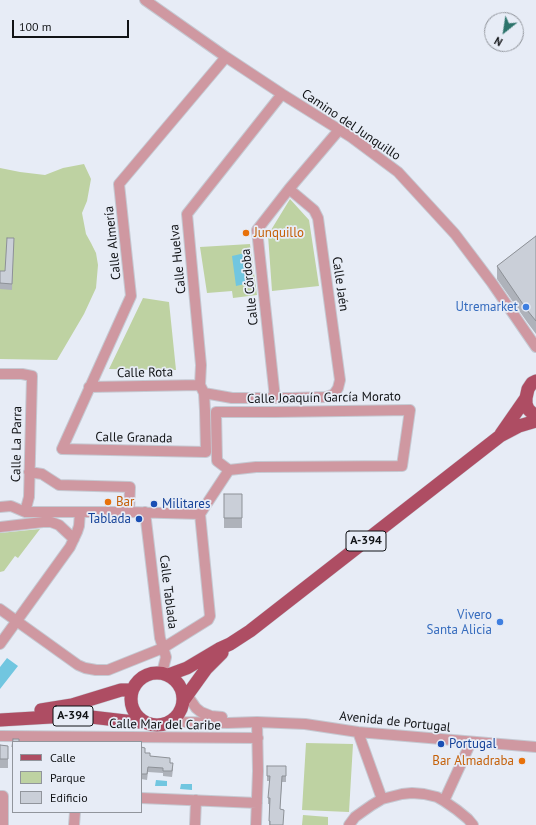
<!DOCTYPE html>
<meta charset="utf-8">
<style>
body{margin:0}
#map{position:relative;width:536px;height:825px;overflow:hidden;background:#e7ecf6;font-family:"PT Sans",sans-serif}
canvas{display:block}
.legend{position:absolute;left:12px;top:741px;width:130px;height:72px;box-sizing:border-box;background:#e7ecf6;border:1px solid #91959c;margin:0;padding:5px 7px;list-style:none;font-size:12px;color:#111316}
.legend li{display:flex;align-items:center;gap:8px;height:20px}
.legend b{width:20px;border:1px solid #91959c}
.north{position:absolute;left:484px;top:12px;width:40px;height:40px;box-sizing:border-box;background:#e7ecf6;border:1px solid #91959c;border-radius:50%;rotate:210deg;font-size:11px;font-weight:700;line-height:16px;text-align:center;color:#111316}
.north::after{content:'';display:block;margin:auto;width:14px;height:18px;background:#2c736b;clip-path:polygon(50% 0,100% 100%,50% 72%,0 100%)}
.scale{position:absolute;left:12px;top:20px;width:117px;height:18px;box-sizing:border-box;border:2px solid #111316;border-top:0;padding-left:5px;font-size:12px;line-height:14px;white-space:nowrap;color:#111316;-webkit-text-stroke:3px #e7ecf6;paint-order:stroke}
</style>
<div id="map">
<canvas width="536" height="825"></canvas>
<ul class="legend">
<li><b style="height:5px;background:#ae4d63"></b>Calle</li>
<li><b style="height:11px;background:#bed2a2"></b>Parque</li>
<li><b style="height:11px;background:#cacfd8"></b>Edificio</li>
</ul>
<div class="north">N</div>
<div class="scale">100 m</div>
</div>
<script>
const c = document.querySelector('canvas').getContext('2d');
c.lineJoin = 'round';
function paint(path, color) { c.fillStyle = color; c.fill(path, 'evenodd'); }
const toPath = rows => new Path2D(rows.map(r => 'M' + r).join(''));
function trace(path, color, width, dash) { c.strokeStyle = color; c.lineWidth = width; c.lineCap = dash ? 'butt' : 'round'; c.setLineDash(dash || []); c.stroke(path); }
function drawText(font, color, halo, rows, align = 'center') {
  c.font = font + ' "PT Sans",sans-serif'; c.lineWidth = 3.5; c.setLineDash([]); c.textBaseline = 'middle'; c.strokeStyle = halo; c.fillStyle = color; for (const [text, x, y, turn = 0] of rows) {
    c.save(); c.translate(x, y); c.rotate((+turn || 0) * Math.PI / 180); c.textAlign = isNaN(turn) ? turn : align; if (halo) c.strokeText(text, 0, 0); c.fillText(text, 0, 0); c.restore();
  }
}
paint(toPath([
 [84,164,91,179,87,201,82,213,86,234,91,243,96,253,98,265,96,288,84,314,57,360,0,359,0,168,20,172,45,175,63,168],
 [290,199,309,220,319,286,272,291,268,235],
 [250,244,257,295,233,298,232,291,207,293,200,247],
 [143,298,169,302,176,370,109,369],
 [40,529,18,558,15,556,4,571,0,572,0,533],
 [306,743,353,744,349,812,302,810],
 [303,815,328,817,328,825,302,825]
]), '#bed2a2');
paint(toPath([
 [245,253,249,283,236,286,232,256],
 [7,658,18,666,0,689,0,667],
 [156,780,167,781,167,786,155,786],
 [181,784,192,784,192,790,180,789]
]), '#71c6e0');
const minor = toPath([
 [145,0,226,57,282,94,351,137,398,172,455,234,492,283,536,347],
 [226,57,119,184,131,296,62,449,206,452,205,411,204,393,200,385,201,365,187,214,282,94],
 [0,374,22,374,32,376,29,497,25,512],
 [89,387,200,385],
 [204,393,232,398,292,398,326,397,334,394,338,388,340,380,318,218,314,210,289,189],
 [275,398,257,230,289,189,339,130],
 [410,410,402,466,256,467,229,470,217,461,216,412,275,412,410,410],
 [29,472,42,474,59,485,130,487,129,512],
 [0,507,11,506,25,512,129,512,200,514],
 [145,512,160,638,166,657,162,673],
 [0,527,43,522,51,522,59,525,74,539],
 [0,609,78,665,85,668,96,670,108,670,163,648,208,620,210,616,200,514,229,470],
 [0,644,70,547,77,532,79,526,80,512],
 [182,692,187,695,196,708,201,712,211,716,222,717],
 [171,720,181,722,228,723,257,722,305,724,358,732,536,747],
 [358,732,382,799],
 [0,736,258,738],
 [0,796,3,796,3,825],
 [141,798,257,803],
 [444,801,471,742],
 [74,825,75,812],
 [195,825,196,800],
 [256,825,258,771,257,722],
 [349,825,355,817,362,812,372,805,382,799,402,794,412,793,424,794,437,797,444,801,457,810,468,819,473,825]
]);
const major = toPath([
 [536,381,532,383,528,389,526,398,526,404,528,409,536,417],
 [501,434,526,398],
 '131 699a26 26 0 1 1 52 0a26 26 0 1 1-52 0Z',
 [168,675,187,668,219,649,230,644,250,631,500,436,519,426,536,421],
 [183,701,206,669,222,653],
 [41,710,72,705,121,690,132,690],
 [0,720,68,716,91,717,134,722,145,722]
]);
trace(minor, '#c5c9d2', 12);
trace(major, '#c5c9d2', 14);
trace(minor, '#cf98a1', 10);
trace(major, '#ae4d63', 13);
paint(toPath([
 [536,236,536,334,527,322,497,279,497,266],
 [14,238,12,290,0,289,0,271,5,271],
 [224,494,242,494,242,528,224,528],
 [0,745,8,746,8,768,0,768],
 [141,747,145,753,150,756,170,763,173,769,172,777,163,776,163,773,148,772,147,780,141,779],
 [267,766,286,766,286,782,282,782,280,809,283,825,269,825,269,804,268,804,268,798,270,781,267,781]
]), '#aeb2ba');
const building = toPath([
 [536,236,536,321,527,310,497,266,536,236],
 [7,238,14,238,12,284,0,283,0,271,5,271,7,238],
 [224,494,242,494,242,518,224,518,224,494],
 [13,739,19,739,19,742,13,742,13,747,12,747,13,739],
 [0,745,8,746,8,759,0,759,0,745],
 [141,747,145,748,145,753,150,753,150,756,170,758,170,763,173,763,172,771,163,771,163,768,148,767,147,774,141,774,141,747],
 [267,766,286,766,286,776,282,776,280,809,284,810,283,825,270,825,270,821,269,821,270,798,268,798,270,776,267,776,267,766]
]);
paint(building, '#cacfd8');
trace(building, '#8d9197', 1);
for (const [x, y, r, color] of [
 [246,233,4,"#e8710a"],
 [526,307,4,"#3f7fe0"],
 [108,502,4,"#e8710a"],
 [154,504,4,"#1a4fb4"],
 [139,519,4,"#1a4fb4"],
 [500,622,4,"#3f7fe0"],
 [441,744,4,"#1a4fb4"],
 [522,761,4,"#e8710a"]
]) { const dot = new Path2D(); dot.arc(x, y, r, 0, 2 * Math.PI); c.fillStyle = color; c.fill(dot); trace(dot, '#e7ecf6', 1.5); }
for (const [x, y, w] of [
 [366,541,40],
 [73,716,40]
]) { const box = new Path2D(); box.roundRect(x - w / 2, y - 10, w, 20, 3); c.fillStyle = '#e7ecf6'; c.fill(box); trace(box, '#111316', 1); }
drawText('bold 12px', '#111316', null, [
 ["A-394",366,541],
 ["A-394",73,716]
]);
drawText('13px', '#111316', '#e7ecf6', [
 ["Camino del Junquillo",351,125,34],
 ["Calle Almería",113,243,-96],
 ["Calle Huelva",178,259,-96],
 ["Calle Jaén",340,284,82],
 ["Calle Córdoba",250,287,-96],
 ["Calle Rota",145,373,-1],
 ["Calle Joaquín García Morato",324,398,-1],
 ["Calle Granada",134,438,1],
 ["Calle La Parra",17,444,-89],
 ["Calle Tablada",168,592,83],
 ["Avenida de Portugal",395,722,6],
 ["Calle Mar del Caribe",165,725,1]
]);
drawText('13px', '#c56008', '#e7ecf6', [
 ["Junquillo",254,233],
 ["Bar",116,502],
 ["Bar Almadraba",514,761,"right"]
], 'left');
drawText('13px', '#366cbe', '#e7ecf6', [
 ["Utremarket",518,307],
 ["Vivero",492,615],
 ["Santa Alicia",492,630]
], 'right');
drawText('13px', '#164399', '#e7ecf6', [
 ["Militares",162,504],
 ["Tablada",131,519,"right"],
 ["Portugal",449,744]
], 'left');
</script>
